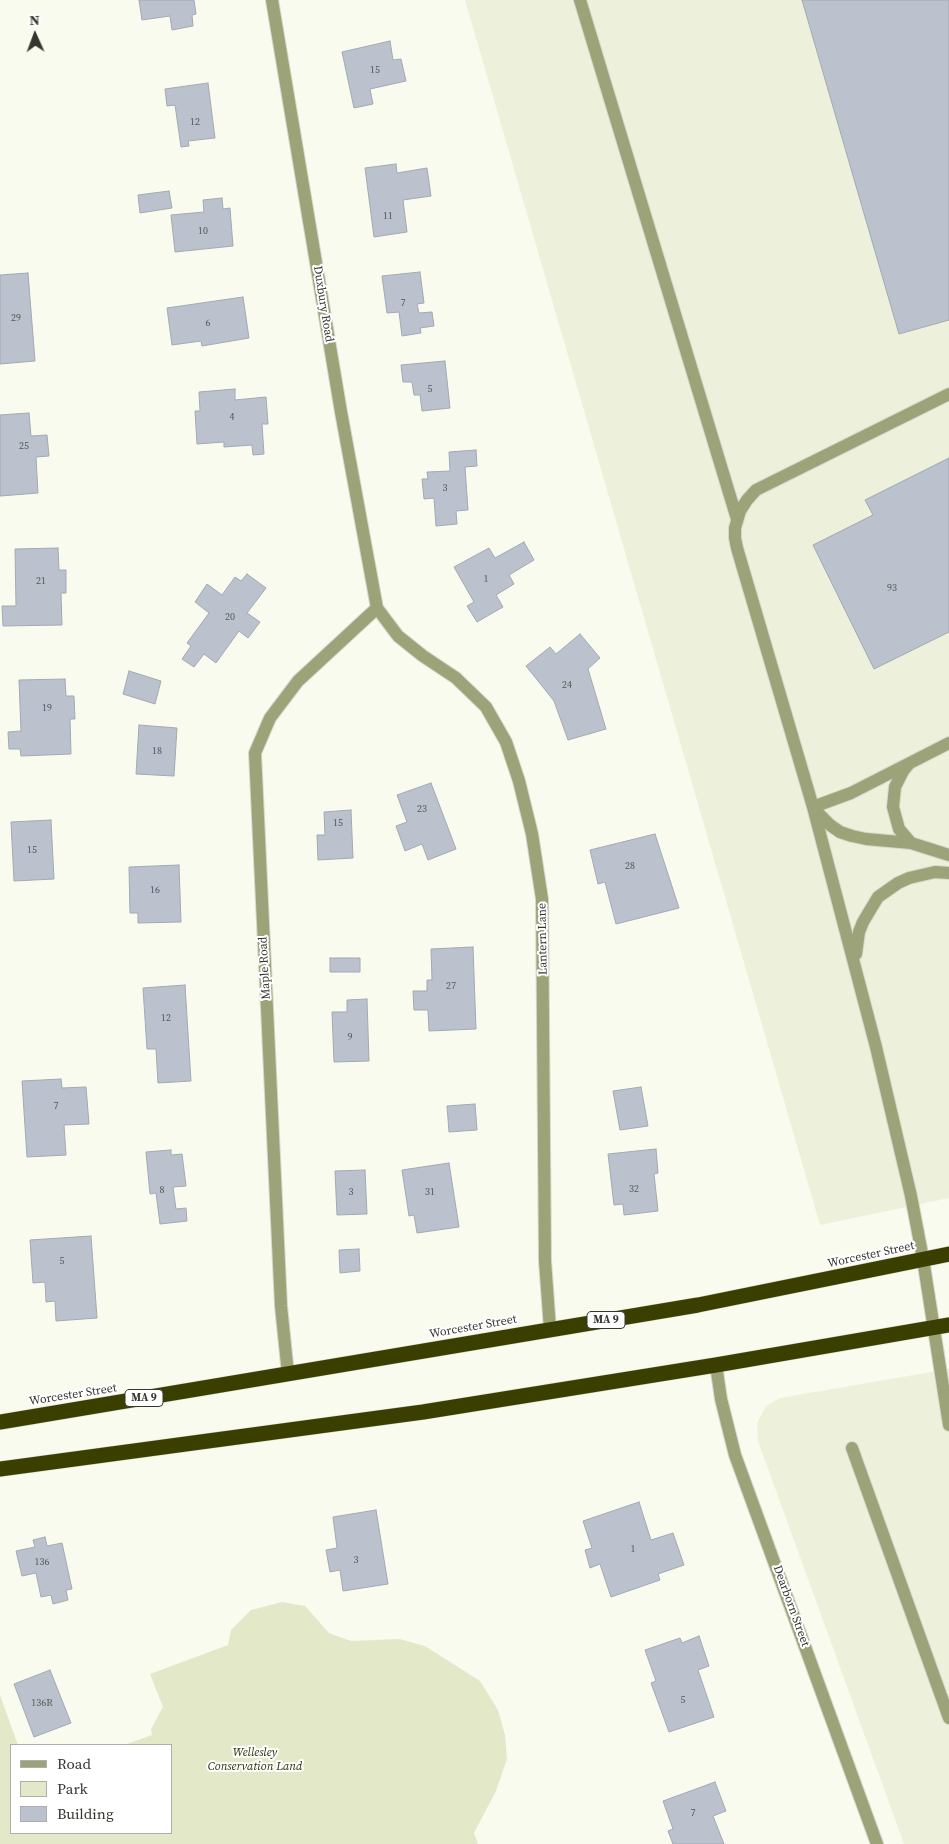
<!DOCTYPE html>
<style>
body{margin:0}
#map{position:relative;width:949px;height:1844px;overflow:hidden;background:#f8fbed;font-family:"Source Serif 4",serif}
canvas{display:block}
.legend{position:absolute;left:10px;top:1744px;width:162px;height:90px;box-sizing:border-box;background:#fff;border:1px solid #aeafac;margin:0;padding:6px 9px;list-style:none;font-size:15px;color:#353630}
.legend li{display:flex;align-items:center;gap:10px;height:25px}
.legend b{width:25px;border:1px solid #aeafac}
.north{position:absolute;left:10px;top:10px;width:50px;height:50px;-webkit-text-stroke:4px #fff;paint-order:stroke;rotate:358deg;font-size:14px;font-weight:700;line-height:20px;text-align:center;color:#353630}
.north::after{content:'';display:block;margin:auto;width:18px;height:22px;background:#353630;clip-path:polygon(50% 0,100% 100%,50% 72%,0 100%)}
</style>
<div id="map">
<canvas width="949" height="1844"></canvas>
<ul class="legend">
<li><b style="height:6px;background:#9ca378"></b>Road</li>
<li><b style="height:14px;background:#e3e9c8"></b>Park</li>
<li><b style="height:14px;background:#bbc1cd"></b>Building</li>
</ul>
<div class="north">N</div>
</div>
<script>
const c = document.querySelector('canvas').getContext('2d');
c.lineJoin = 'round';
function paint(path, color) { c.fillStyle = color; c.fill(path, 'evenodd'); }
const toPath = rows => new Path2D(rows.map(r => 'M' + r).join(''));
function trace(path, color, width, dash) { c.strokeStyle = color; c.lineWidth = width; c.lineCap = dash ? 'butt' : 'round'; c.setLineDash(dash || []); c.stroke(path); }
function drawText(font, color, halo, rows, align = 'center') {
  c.font = font + ' "Source Serif 4",serif'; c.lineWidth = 4; c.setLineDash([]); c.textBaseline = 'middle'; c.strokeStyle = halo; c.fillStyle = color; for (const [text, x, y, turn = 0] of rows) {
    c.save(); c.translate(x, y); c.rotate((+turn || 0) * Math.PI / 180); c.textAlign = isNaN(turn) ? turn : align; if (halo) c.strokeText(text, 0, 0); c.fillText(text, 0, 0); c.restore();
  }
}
paint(toPath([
 [465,0,949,0,949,1198,820,1225],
 [949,1369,949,1844,904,1844,758,1441,757,1423,766,1406,780,1398]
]), '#edf1dc');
paint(toPath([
 [282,1602,305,1606,329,1633,351,1641,399,1639,425,1646,480,1681,498,1710,505,1735,507,1759,496,1791,474,1833,478,1844,0,1844,0,1695,18,1745,11,1745,11,1833,171,1833,171,1745,124,1745,152,1735,151,1729,163,1707,150,1674,228,1645,231,1630,251,1610]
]), '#e3e9c8');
const building = toPath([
 [139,0,194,0,196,14,192,15,193,26,172,30,170,16,142,20,139,0],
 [802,0,949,0,949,320,899,334,802,0],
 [390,41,393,60,401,59,406,81,370,89,373,104,354,108,342,52,390,41],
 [208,83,215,138,188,141,189,146,181,147,175,105,167,106,165,89,208,83],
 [396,164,397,173,427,168,431,196,403,200,407,232,374,237,365,168,396,164],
 [169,191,172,208,140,213,138,195,169,191],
 [222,198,223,209,230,208,233,246,175,252,171,215,204,212,203,200,222,198],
 [420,272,424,303,417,304,419,313,432,312,434,326,420,328,421,333,402,336,399,312,387,313,382,276,420,272],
 [28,273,35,361,0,364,0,275,28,273],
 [243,297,249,338,202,346,201,341,172,345,167,308,243,297],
 [445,361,450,408,422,411,420,395,414,395,412,382,403,382,401,365,445,361],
 [235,389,235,400,266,397,268,424,262,424,264,454,253,455,252,445,224,447,224,442,197,444,195,411,200,411,199,392,235,389],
 [29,413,31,436,47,435,49,456,36,457,38,493,0,496,0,415,29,413],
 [476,450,477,466,465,467,468,510,456,511,457,524,436,526,434,498,424,499,422,479,428,479,427,472,450,471,449,452,476,450],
 [949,458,949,632,874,669,813,545,873,515,865,500,949,458],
 [524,542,534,560,509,575,514,584,496,595,503,607,477,622,467,606,474,602,454,567,489,548,495,558,524,542],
 [58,548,59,570,66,570,66,593,61,593,62,625,3,626,2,606,16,606,15,549,58,548],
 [247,574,266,588,247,613,260,622,248,638,239,631,216,663,204,654,194,667,182,659,191,646,187,643,209,613,195,602,207,584,222,595,235,577,241,581,247,574],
 [580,634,600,658,588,669,606,729,568,740,554,701,526,666,550,647,556,654,580,634],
 [129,671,161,681,155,704,123,694,129,671],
 [65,679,66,696,74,696,75,719,70,719,71,754,21,756,20,749,9,749,8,732,21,731,19,680,65,679],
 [139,725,177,728,174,776,136,774,139,725],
 [431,783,456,849,428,860,422,844,405,851,396,826,407,822,397,795,431,783],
 [351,810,353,858,318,860,317,835,325,835,324,812,351,810],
 [51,820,54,879,14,881,11,822,51,820],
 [655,834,679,908,616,924,605,882,598,884,590,850,655,834],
 [179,865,181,922,138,923,138,913,130,913,129,867,179,865],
 [473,947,476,1029,429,1031,428,1010,414,1010,413,991,427,991,427,980,432,980,431,949,473,947],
 [330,958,360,958,360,972,330,972,330,958],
 [185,985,191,1081,158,1083,156,1049,147,1049,143,988,185,985],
 [367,999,369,1061,334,1062,332,1012,347,1012,347,1000,367,999],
 [61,1079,62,1088,86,1087,89,1124,64,1125,66,1155,27,1157,22,1081,61,1079],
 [641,1087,648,1126,620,1130,613,1091,641,1087],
 [475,1104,477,1130,449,1132,447,1106,475,1104],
 [656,1149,658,1173,654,1174,658,1211,624,1215,623,1204,614,1205,608,1154,656,1149],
 [171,1150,171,1155,182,1154,186,1186,173,1187,176,1209,186,1208,187,1221,160,1224,156,1193,150,1194,146,1152,171,1150],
 [449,1163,459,1227,417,1233,414,1215,409,1216,402,1170,449,1163],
 [365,1170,367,1214,337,1215,335,1171,365,1170],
 [91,1236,97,1318,56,1321,55,1301,46,1302,45,1282,33,1283,30,1240,91,1236],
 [359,1249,360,1271,340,1273,339,1250,359,1249],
 [639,1502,651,1540,673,1533,684,1565,658,1574,660,1580,611,1597,600,1564,590,1568,585,1550,592,1548,583,1521,639,1502],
 [376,1510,388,1584,343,1591,340,1570,330,1572,326,1550,337,1548,333,1517,376,1510],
 [45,1537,47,1546,62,1543,72,1589,66,1590,68,1600,53,1604,51,1595,41,1597,36,1573,22,1576,16,1551,35,1547,33,1540,45,1537],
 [699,1636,709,1666,698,1670,714,1717,669,1732,651,1683,656,1681,645,1650,680,1638,682,1643,699,1636],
 [50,1670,71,1723,34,1737,14,1684,50,1670],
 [715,1782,726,1811,713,1816,724,1844,673,1844,668,1831,673,1829,663,1801,715,1782]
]);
paint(building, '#bbc1cd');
trace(building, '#a3a9b4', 1);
const lane = toPath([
 [580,0,737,519],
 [949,394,756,490,747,500,740,511,735,528,735,538,737,548,813,807,876,1047,911,1196,923,1259,949,1425],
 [908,765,903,771,895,787,893,807,899,829,911,843],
 [813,807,851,793,949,743],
 [816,811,830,825,840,832,852,836,866,839,911,843,949,855],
 [856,954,859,932,863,922,878,897,898,883,909,878,935,872,949,873],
 [852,1448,949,1718]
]);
const street = toPath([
 [272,0,341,412,377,608,398,636,423,656,456,678,486,707,506,742,519,781,532,834,542,899,545,1261,550,1329],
 [716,1365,721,1399,735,1455,877,1844],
 [288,1374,281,1306,255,753,270,718,298,681,377,608]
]);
const highway = toPath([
 [0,1422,698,1305,949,1254],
 [0,1469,423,1412,716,1365,949,1325]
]);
trace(lane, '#d5d8cb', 14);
trace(street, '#d5d8cb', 14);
trace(highway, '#d5d8cb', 16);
trace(lane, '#9ca378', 12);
trace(street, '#9ca378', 12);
trace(highway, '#3a3f00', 15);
drawText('10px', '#565957', null, [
 ["15",375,70],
 ["12",195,122],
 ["11",388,216],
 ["10",203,231],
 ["7",403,303],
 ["29",16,318],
 ["6",208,323],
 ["5",430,389],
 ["4",232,417],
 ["25",24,446],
 ["3",445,488],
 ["1",486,579],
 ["21",41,581],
 ["93",892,588],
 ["20",230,617],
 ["24",567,685],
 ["19",47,708],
 ["18",157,751],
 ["23",422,809],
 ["15",338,823],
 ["15",32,850],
 ["28",630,866],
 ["16",155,890],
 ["27",451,986],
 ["12",166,1018],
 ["9",350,1037],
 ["7",56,1106],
 ["32",634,1189],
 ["8",162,1190],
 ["3",351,1192],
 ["31",430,1192],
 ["5",62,1261],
 ["1",633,1549],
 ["3",356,1560],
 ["136",42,1562],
 ["5",683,1700],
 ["136R",42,1703],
 ["7",693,1813]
]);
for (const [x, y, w] of [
 [606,1320,38],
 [144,1398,38]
]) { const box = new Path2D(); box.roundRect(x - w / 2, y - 8.5, w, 17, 4); c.fillStyle = '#fff'; c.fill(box); trace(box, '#353630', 1); }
drawText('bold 11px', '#353630', null, [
 ["MA 9",606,1320],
 ["MA 9",144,1398]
]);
drawText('12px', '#353630', '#fff', [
 ["Duxbury Road",323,304,81],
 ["Lantern Lane",543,939,-91],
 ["Maple Road",265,968,-93],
 ["Worcester Street",871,1255,-12],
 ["Worcester Street",473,1327,-10],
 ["Worcester Street",73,1395,-9],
 ["Dearborn Street",791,1606,70]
]);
drawText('italic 12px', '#2d3106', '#fff', [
 ["Wellesley",255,1753],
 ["Conservation Land",255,1767]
]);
</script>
